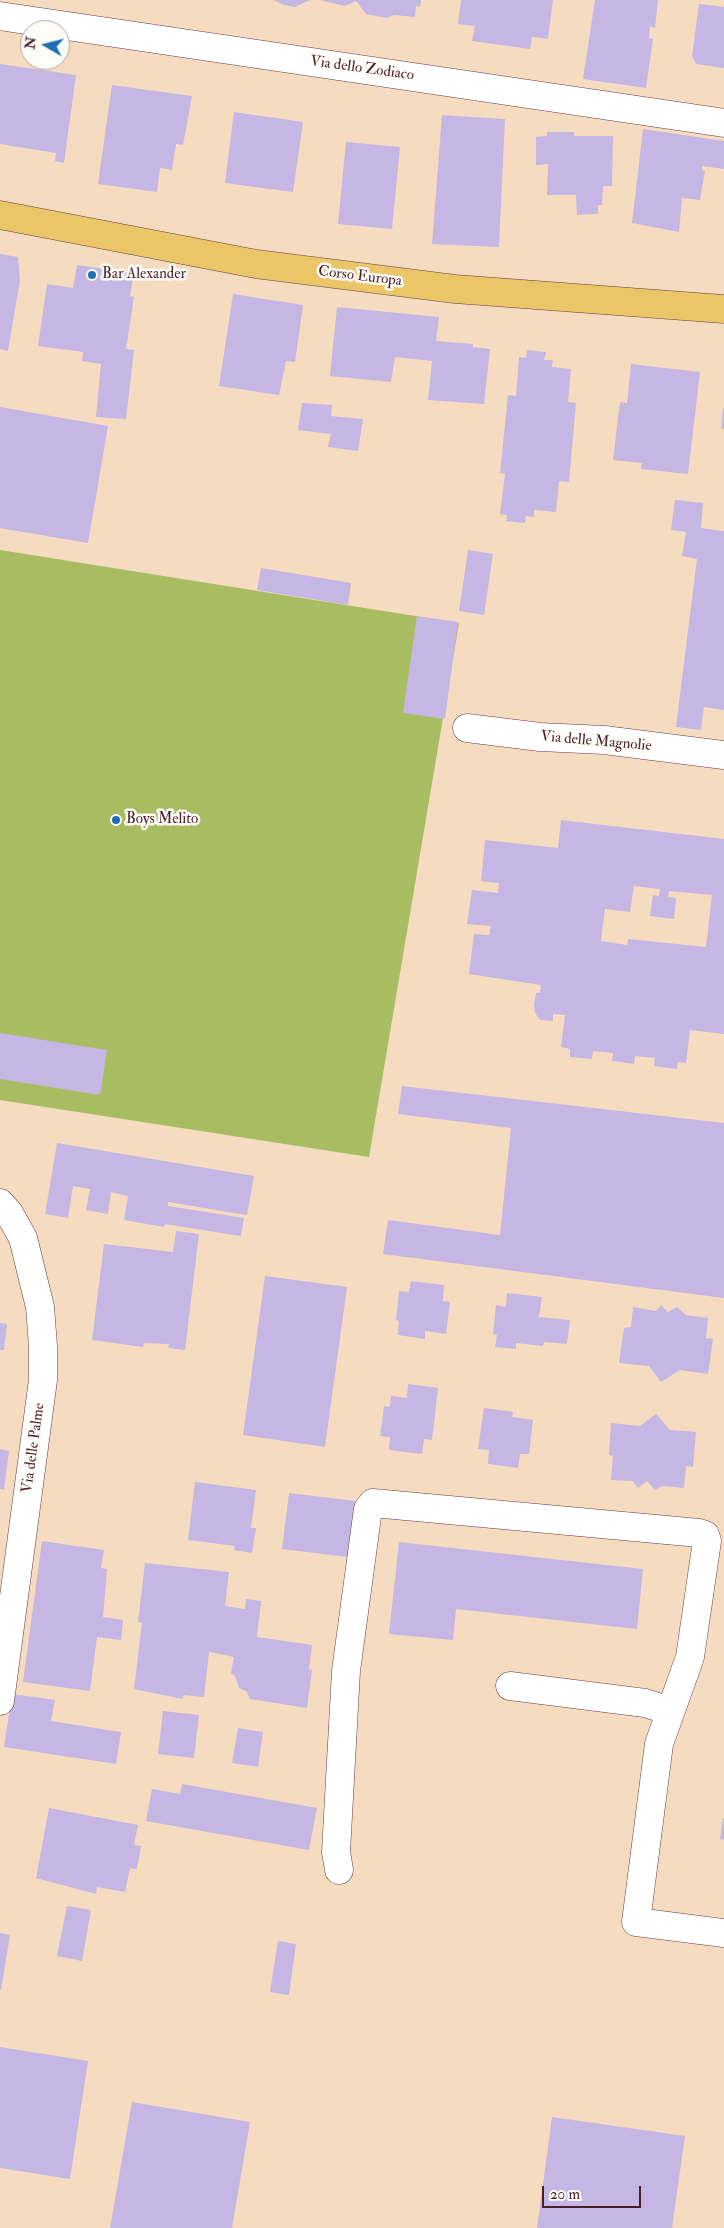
<!DOCTYPE html>
<style>
body{margin:0}
#map{position:relative;width:724px;height:2228px;overflow:hidden;background:#f5dcc0;font-family:"IM FELL Double Pica",serif}
canvas{display:block}
.north{position:absolute;left:20px;top:20px;width:50px;height:50px;box-sizing:border-box;background:#fdfcf7;border:1px solid #b5a4a5;border-radius:50%;rotate:278deg;font-size:14px;font-weight:700;line-height:20px;text-align:center;color:#4a1f2b}
.north::after{content:'';display:block;margin:auto;width:18px;height:22px;background:#1f6fb2;clip-path:polygon(50% 0,100% 100%,50% 72%,0 100%)}
.scale{position:absolute;left:542px;top:2186px;width:99px;height:22px;box-sizing:border-box;border:2px solid #4a1f2b;border-top:0;padding-left:6px;font-size:15px;line-height:18px;white-space:nowrap;color:#4a1f2b;-webkit-text-stroke:4px #fdfcf7;paint-order:stroke}
</style>
<div id="map">
<canvas width="724" height="2228"></canvas>
<div class="north">N</div>
<div class="scale">20 m</div>
</div>
<script>
const c = document.querySelector('canvas').getContext('2d');
c.lineJoin = 'round';
function paint(path, color) { c.fillStyle = color; c.fill(path, 'evenodd'); }
const toPath = rows => new Path2D(rows.map(r => 'M' + r).join(''));
function trace(path, color, width, dash) { c.strokeStyle = color; c.lineWidth = width; c.lineCap = dash ? 'butt' : 'round'; c.setLineDash(dash || []); c.stroke(path); }
function drawText(font, color, halo, rows, align = 'center') {
  c.font = font + ' "IM FELL Double Pica",serif'; c.lineWidth = 5; c.setLineDash([]); c.textBaseline = 'middle'; c.strokeStyle = halo; c.fillStyle = color; for (const [text, x, y, turn = 0] of rows) {
    c.save(); c.translate(x, y); c.rotate((+turn || 0) * Math.PI / 180); c.textAlign = isNaN(turn) ? turn : align; if (halo) c.strokeText(text, 0, 0); c.fillText(text, 0, 0); c.restore();
  }
}
paint(toPath([
 [0,550,459,623,369,1157,0,1100]
]), '#a8bd61');
paint(toPath([
 [274,0,310,0,295,7,284,5],
 [320,0,421,0,420,7,416,6,415,17,394,15,386,18,366,14,356,1,345,6],
 [461,0,553,0,548,39,532,37,530,49,472,41,475,26,458,24],
 [595,0,658,0,655,28,650,26,649,38,653,39,646,88,583,79],
 [699,4,724,7,724,68,696,64,692,56],
 [0,64,76,75,64,163,55,161,56,153,0,144],
 [112,85,192,96,183,145,176,144,172,170,160,168,157,192,98,184],
 [234,112,303,122,293,192,225,183],
 [442,115,505,119,499,247,432,244],
 [643,129,724,141,724,169,702,166,702,170,705,171,700,200,682,198,679,232,632,223],
 [547,132,574,132,574,136,613,136,612,186,603,186,602,205,598,205,598,214,577,215,576,195,547,195,548,164,536,165,536,137,547,136],
 [346,142,400,147,392,229,338,224],
 [0,254,18,257,20,280,8,351,0,349],
 [77,265,134,273,130,296,134,297,126,349,134,350,126,419,96,417,101,364,82,361,83,352,38,346,47,284,73,288],
 [233,294,303,305,295,362,286,361,279,395,219,386],
 [337,307,439,317,436,341,473,344,473,347,490,349,484,404,428,400,432,361,395,357,391,382,330,376],
 [527,350,546,352,544,360,553,360,552,367,571,369,568,402,576,403,569,482,559,481,556,512,534,510,534,517,526,516,525,523,506,521,507,515,500,514,505,474,500,473,508,395,516,396,519,357,526,358],
 [631,364,700,372,688,474,641,469,642,463,613,460,620,402,627,403],
 [302,403,332,405,331,416,363,419,358,451,328,447,331,434,298,430],
 [0,407,108,426,88,543,0,528],
 [723,408,724,408,724,429,721,429],
 [675,500,703,503,701,528,724,531,724,710,704,707,701,730,676,727,697,559,682,556,686,532,671,530],
 [468,550,493,554,484,615,459,611],
 [261,568,351,583,348,605,257,590],
 [417,616,458,622,445,719,403,713],
 [561,820,724,839,724,1034,690,1030,686,1063,678,1062,677,1069,654,1066,655,1058,635,1056,634,1064,612,1061,613,1053,593,1051,592,1059,570,1057,570,1049,561,1047,565,1015,553,1014,553,1021,540,1020,535,1013,534,1005,536,993,540,993,541,985,469,974,474,934,489,935,491,926,467,924,472,890,498,893,499,883,481,881,485,840,558,848],
 [634,886,660,889,659,896,653,895,650,916,674,919,676,898,668,897,669,891,712,895,706,947,628,939,627,945,601,941,605,909,630,912],
 [0,1033,107,1050,100,1095,0,1079],
 [402,1086,724,1123,724,1298,383,1254,388,1220,500,1235,511,1128,398,1114],
 [57,1143,254,1176,247,1215,168,1202,168,1206,244,1218,241,1236,165,1224,164,1227,124,1220,128,1196,111,1192,108,1214,86,1210,90,1189,73,1186,68,1218,45,1214],
 [176,1231,199,1234,185,1350,168,1348,169,1344,144,1343,143,1347,92,1340,104,1244,173,1252],
 [265,1276,347,1287,325,1447,243,1435],
 [411,1281,444,1285,443,1301,450,1302,446,1334,425,1331,425,1339,398,1335,399,1321,396,1320,399,1291,409,1292],
 [507,1293,542,1297,539,1317,570,1320,567,1344,544,1342,543,1346,516,1343,516,1349,495,1347,497,1335,493,1334,496,1305,506,1307],
 [661,1305,668,1312,677,1307,686,1315,708,1318,706,1338,713,1339,708,1374,680,1370,661,1382,649,1366,619,1363,624,1328,631,1327,633,1307,656,1311],
 [0,1323,7,1324,4,1350,0,1350],
 [408,1384,438,1388,432,1440,424,1439,422,1454,389,1450,390,1437,380,1436,384,1406,390,1407,391,1396,407,1398],
 [484,1408,513,1412,512,1417,533,1420,529,1454,520,1454,518,1468,488,1464,489,1450,478,1449],
 [656,1414,670,1430,696,1432,693,1467,686,1466,684,1488,662,1486,655,1490,647,1481,638,1488,633,1481,611,1480,613,1456,609,1455,611,1423,640,1426],
 [0,1449,9,1451,4,1490,0,1489],
 [195,1482,256,1490,251,1528,256,1528,252,1553,234,1550,235,1546,188,1540],
 [289,1493,355,1501,348,1557,282,1549],
 [42,1541,104,1550,101,1568,107,1569,103,1617,123,1620,121,1640,97,1637,90,1691,23,1682],
 [399,1542,643,1569,637,1629,456,1609,453,1640,389,1634],
 [145,1563,229,1572,225,1606,245,1609,246,1599,261,1601,257,1637,312,1645,309,1669,312,1670,307,1708,250,1699,247,1692,239,1688,235,1676,231,1673,234,1657,209,1652,204,1697,184,1695,182,1699,134,1689,142,1623,138,1622],
 [12,1694,55,1700,51,1721,121,1732,116,1764,4,1747],
 [163,1711,199,1715,194,1758,158,1754],
 [238,1728,263,1732,258,1767,232,1763],
 [182,1784,317,1808,309,1850,146,1821,152,1789,180,1794],
 [49,1808,138,1825,134,1845,141,1846,137,1869,130,1868,125,1892,97,1887,96,1894,36,1878],
 [723,1818,724,1818,724,1840,720,1839],
 [67,1906,91,1910,82,1961,57,1956],
 [0,1933,10,1935,1,1990,0,1990],
 [278,1941,296,1944,289,1995,270,1992],
 [0,2047,88,2061,70,2179,0,2168],
 [132,2102,250,2122,232,2228,110,2228],
 [552,2117,685,2136,672,2228,537,2228]
]), '#c5b6e3');
const minor = toPath([
 [0,16,724,123],
 [467,728,540,737,604,740,724,755],
 [0,1203,9,1213,23,1238,40,1307,43,1346,43,1380,0,1701],
 [510,1686,645,1703,670,1711],
 [339,1870,336,1852,346,1671,368,1509,373,1503,699,1533,705,1535,707,1541,690,1657,659,1744,636,1922,724,1933]
]);
const major = toPath([
 [0,215,256,264,455,289,724,309]
]);
trace(minor, '#643b41', 29);
trace(major, '#643b41', 29);
trace(minor, '#fff', 28);
trace(major, '#ebc669', 28);
for (const [x, y, r, color] of [
 [92,275,5,"#1f6fb2"],
 [116,820,5,"#1f6fb2"]
]) { const dot = new Path2D(); dot.arc(x, y, r, 0, 2 * Math.PI); c.fillStyle = color; c.fill(dot); trace(dot, '#fdfcf7', 2); }
drawText('15px', '#4a1f2b', '#fdfcf7', [
 ["Via dello Zodiaco",362,69,8],
 ["Corso Europa",360,277,7],
 ["Via delle Magnolie",596,742,5],
 ["Via delle Palme",34,1448,-82]
]);
drawText('15px', '#4a1f2b', '#fdfcf7', [
 ["Bar Alexander",102,275],
 ["Boys Melito",126,820]
], 'left');
</script>
